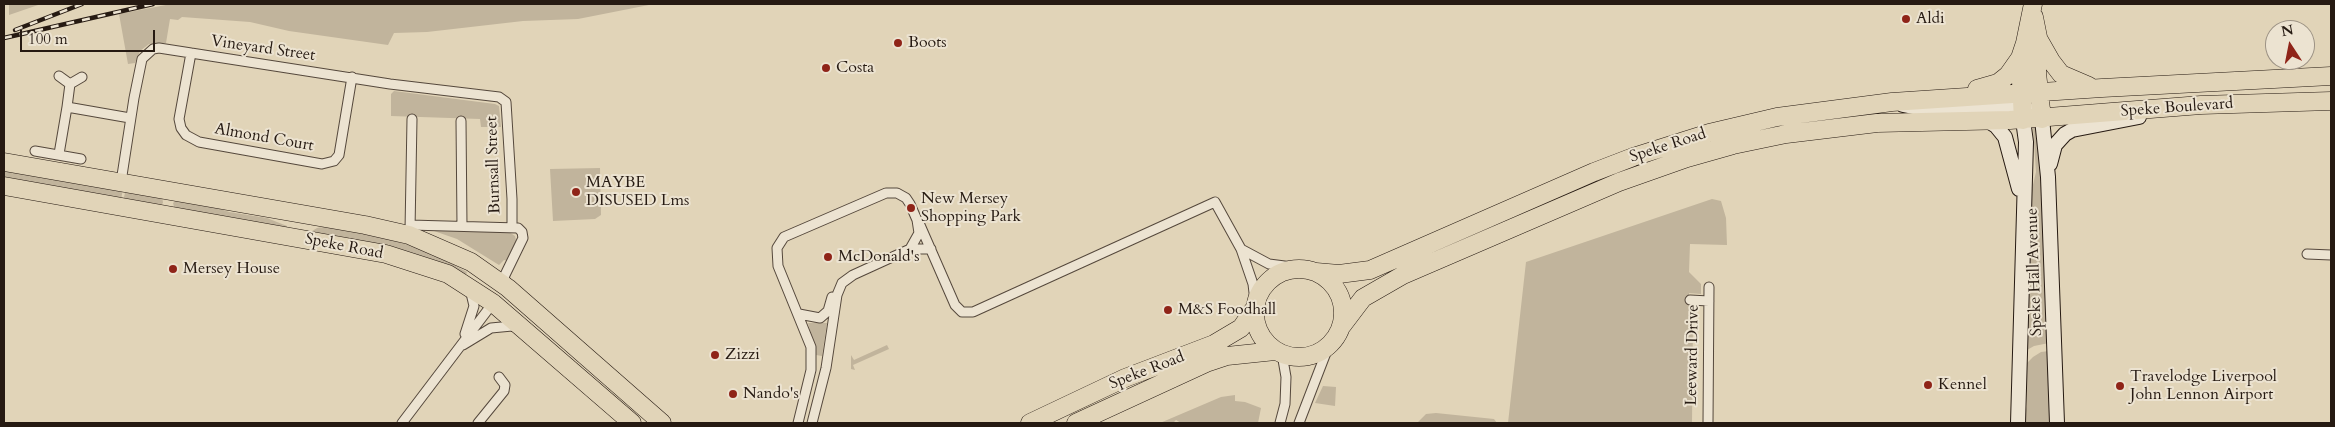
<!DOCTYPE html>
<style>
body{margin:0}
#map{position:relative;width:2335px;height:427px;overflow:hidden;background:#e1d4b8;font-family:Cardo,serif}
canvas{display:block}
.frame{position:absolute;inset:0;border:5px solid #261a12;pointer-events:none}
.north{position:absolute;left:2265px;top:20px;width:50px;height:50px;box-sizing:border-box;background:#ece3d1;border:1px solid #9d9385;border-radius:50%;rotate:349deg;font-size:14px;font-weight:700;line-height:20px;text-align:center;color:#261a12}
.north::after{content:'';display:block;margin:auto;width:18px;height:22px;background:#8f2418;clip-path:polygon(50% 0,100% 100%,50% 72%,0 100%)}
.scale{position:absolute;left:20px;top:30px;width:135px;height:22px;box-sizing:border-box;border:2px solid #261a12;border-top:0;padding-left:6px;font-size:15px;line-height:18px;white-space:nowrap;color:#261a12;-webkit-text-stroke:4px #ece3d1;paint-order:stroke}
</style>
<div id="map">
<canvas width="2335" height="427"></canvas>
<div class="frame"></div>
<div class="north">N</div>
<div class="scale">100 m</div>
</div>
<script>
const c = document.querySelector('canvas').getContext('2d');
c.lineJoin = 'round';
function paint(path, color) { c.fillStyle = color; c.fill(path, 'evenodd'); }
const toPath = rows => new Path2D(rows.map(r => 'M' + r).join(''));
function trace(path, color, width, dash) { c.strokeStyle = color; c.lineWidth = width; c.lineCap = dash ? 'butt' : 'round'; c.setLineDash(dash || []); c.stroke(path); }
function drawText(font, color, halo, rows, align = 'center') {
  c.font = font + ' Cardo,serif'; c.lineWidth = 4; c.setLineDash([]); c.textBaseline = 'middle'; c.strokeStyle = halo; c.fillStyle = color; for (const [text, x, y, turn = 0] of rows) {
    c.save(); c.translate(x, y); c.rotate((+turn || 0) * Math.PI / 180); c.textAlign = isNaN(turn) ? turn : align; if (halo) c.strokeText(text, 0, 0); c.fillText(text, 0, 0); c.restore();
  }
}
paint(toPath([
 [9,4,41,4,9,15],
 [171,4,654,4,578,19,523,21,427,32,394,33,388,45,289,31,250,22,182,17,178,20,170,19,166,43,149,44,140,51,135,63,128,64,119,14],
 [394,91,495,104,499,106,501,127,481,127,480,119,391,116,391,94],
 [2038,127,2049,343,2034,346,2027,350,2024,357,2023,228,2036,172,2033,128],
 [4,167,123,188,121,200,4,179],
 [600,168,601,215,595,219,553,221,550,169],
 [126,189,162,195,163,203,161,205,123,201],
 [1712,199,1721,201,1726,218,1727,245,1690,244,1689,272,1701,284,1701,294,1689,293,1689,308,1697,313,1697,318,1693,319,1692,423,1508,423,1526,262],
 [176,200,204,203,229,212,267,218,287,226,287,228,175,210,173,203],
 [330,226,355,230,423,249,467,272,465,277,309,233,317,228],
 [435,229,509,232,515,236,517,244,508,261,504,260,499,265,457,239,434,231],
 [808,323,827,323,822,356,816,355],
 [887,345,889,349,853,365,855,370,851,369,851,355,854,360],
 [2049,351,2050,423,2023,423,2027,406,2027,363,2033,357,2041,352],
 [1323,386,1336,387,1335,406,1315,403],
 [1235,395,1235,401,1245,402,1261,408,1258,423,1181,423,1176,420,1173,423,1160,423,1221,397],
 [1436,413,1494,419,1497,423,1417,423,1426,414]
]), '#c1b49c');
const street = toPath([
 [191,53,179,119,181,128,186,135,199,142,322,164,334,161,339,155,352,77],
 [59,76,70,84,67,107,130,118],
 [70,84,82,77],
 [461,121,462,226],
 [35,151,81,159],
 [59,154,67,107],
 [121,182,134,98,142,59,153,49,159,48,390,84,499,97,506,102,512,199,512,227],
 [410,225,518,228,522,232,523,238,504,277,508,287],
 [920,225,955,305,962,312,973,312,1215,202,1241,249,1253,284,1255,302],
 [410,230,412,119],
 [910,249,931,249],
 [1241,249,1269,264,1300,268],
 [2307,254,2331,255],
 [1690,300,1709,301],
 [799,314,820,318,828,311,832,297],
 [465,334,474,306,470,289],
 [463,345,491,328,512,326,517,328],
 [402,423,493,303],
 [478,423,504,391,505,385,499,377],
 [798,423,811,370,811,347,778,266,777,248,784,237,886,193,897,193,906,198,910,204,917,220,919,233,910,249,853,275,842,283,837,295,826,368,812,423],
 [1280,423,1285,404,1286,377,1282,354],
 [1299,423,1329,345],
 [1708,423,1709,287]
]);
const secondary = toPath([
 [1903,105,1928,110,2022,106,2042,119,2048,177,2057,423],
 [1988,121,1996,126,2005,137,2019,189],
 [2050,164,2055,145,2065,134,2072,130,2139,117],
 [2018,423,2026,142,2023,120]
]);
const highway = toPath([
 [2034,17,2038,37,2037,73,2042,119],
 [2039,40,2051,61,2061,74,2089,86],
 [1977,89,1998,83,2008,75,2020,58,2025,43],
 [2023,120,2021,81,2025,43,2033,4],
 [4,162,365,225,409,235,471,262,508,288,662,423],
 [4,186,386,254,448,274,493,303,632,423],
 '1255 313a44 44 0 1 1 88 0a44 44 0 1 1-88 0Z',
 [1316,272,1339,274,1370,270,1594,172,1633,157,1709,133,1777,117,1892,102,2102,88,2331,76],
 [1341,327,1363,298,1403,275,1619,182,1687,158,1733,145,1786,134,1877,123,2010,120,2201,105,2331,101],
 [1030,423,1125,378,1214,344,1241,328,1254,309],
 [1076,423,1206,363,1227,356,1275,351]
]);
trace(street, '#55483c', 11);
trace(secondary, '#261a12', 16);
trace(highway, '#261a12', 19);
trace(street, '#ece3d1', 9);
trace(secondary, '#ece3d1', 14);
trace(highway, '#e1d4b8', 18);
const rail = toPath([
 [15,30,82,4],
 [4,38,153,4]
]);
trace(rail, '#261a12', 4.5);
trace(rail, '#ece3d1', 2.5, [8]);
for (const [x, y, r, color] of [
 [1906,19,5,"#8f2418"],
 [898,43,5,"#8f2418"],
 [826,68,5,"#8f2418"],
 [576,192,5,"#8f2418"],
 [911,208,5,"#8f2418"],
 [828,257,5,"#8f2418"],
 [173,269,5,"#8f2418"],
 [1168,310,5,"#8f2418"],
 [715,355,5,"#8f2418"],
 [1928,385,5,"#8f2418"],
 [2120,386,5,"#8f2418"],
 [733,394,5,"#8f2418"]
]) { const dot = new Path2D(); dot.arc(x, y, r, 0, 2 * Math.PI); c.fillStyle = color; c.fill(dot); trace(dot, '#ece3d1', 2); }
drawText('16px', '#261a12', '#ece3d1', [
 ["Aldi",1916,19],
 ["Boots",908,43],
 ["Costa",836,68],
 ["MAYBE",586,183],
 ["DISUSED Lms",586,201],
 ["New Mersey",921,199],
 ["Shopping Park",921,217],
 ["McDonald's",838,257],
 ["Mersey House",183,269],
 ["M&S Foodhall",1178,310],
 ["Zizzi",725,355],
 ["Travelodge Liverpool",2130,377],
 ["John Lennon Airport",2130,395],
 ["Kennel",1938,385],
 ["Nando's",743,394]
], 'left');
drawText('16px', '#261a12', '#ece3d1', [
 ["Vineyard Street",263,49,8],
 ["Speke Boulevard",2177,108,-4],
 ["Almond Court",264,138,10],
 ["Speke Road",1668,146,-18],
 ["Burnsall Street",494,165,-92],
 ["Speke Road",344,247,11],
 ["Speke Hall Avenue",2035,272,-92],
 ["Leeward Drive",1693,355,-89],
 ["Speke Road",1147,371,-21]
]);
</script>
